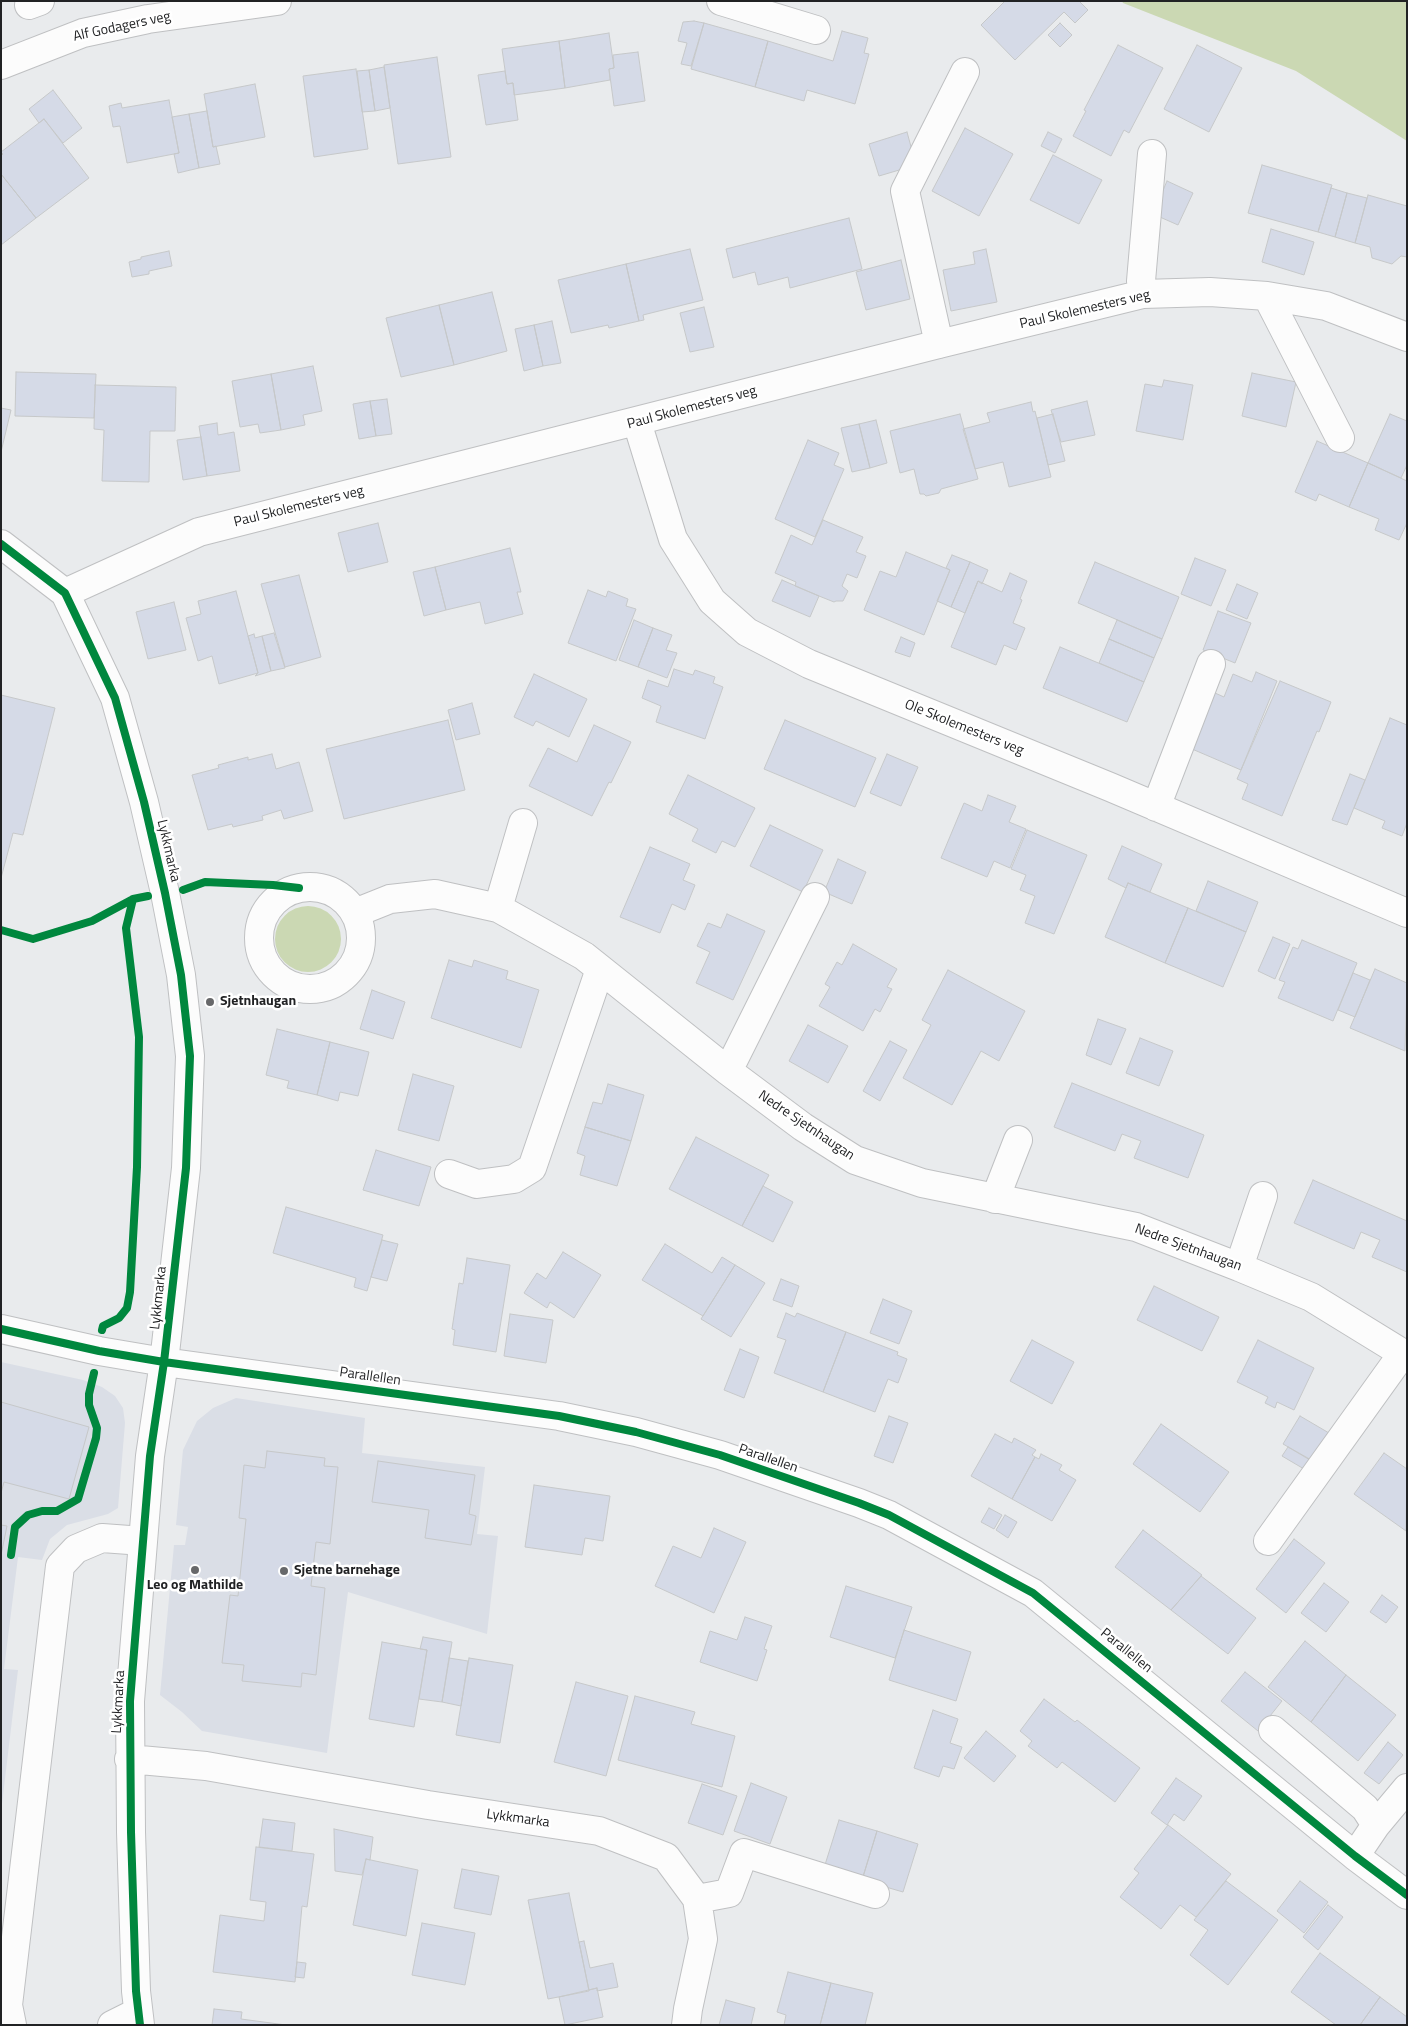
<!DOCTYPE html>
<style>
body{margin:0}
#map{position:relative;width:1408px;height:2026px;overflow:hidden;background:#e9ebed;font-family:"Titillium Web",sans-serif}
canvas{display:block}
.frame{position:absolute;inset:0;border:2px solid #212224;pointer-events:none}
</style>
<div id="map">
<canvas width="1408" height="2026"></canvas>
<div class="frame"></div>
</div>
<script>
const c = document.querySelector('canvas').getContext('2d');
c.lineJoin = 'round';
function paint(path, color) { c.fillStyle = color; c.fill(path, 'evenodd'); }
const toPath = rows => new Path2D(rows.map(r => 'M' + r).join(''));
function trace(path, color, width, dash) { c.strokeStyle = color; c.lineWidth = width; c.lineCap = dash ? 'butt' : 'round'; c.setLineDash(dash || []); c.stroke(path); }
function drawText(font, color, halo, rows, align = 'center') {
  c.font = font + ' "Titillium Web",sans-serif'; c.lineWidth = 5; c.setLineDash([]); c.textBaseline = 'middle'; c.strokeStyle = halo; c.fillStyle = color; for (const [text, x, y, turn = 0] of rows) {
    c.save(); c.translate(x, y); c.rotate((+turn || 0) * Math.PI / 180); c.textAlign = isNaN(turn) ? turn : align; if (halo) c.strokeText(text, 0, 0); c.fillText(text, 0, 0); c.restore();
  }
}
paint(toPath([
 [1,1362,83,1380,102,1387,115,1396,123,1408,125,1423,118,1508,108,1514,67,1525,50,1539,42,1560,18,1557,4,1669,18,1670,1,1812],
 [236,1398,365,1418,362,1453,485,1467,477,1534,498,1536,487,1634,348,1592,327,1753,202,1731,182,1712,160,1695,174,1545,185,1545,188,1527,176,1525,183,1450,197,1421,213,1408]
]), '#dadee6');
paint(toPath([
 [1122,1,1407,1,1407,141,1296,71,1123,3],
 '275 939a33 33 0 1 1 66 0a33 33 0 1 1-66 0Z'
]), '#cbd8b3');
const building = toPath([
 [1005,1,1079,1,1088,10,1075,23,1064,12,1015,60,981,25,1005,1],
 [694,21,704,23,691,66,681,64,687,43,678,41,683,22,694,21],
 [704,23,768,41,755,87,691,69,704,23],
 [1060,23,1072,35,1060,47,1048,35,1060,23],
 [842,31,868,38,864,53,869,54,855,104,807,90,804,101,755,87,768,41,833,61,842,31],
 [609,33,614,68,609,69,610,80,565,88,559,41,609,33],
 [559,41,565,88,514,95,513,83,507,84,502,49,559,41],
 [1118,45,1163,68,1129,133,1124,130,1111,156,1073,136,1086,111,1084,110,1118,45],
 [1197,45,1242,68,1209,132,1164,109,1197,45],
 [638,52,645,101,614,106,609,69,614,68,613,55,638,52],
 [437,57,451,157,398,164,384,65,437,57],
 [384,67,390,108,375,111,369,70,384,67],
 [356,69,368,149,314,157,303,76,356,69],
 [369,70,375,111,362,112,357,71,369,70],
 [505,71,507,84,513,83,518,120,486,125,478,75,505,71],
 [255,84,265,137,213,147,204,94,255,84],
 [53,90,82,128,63,143,44,119,39,123,29,109,53,90],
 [169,100,179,153,127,163,120,126,113,127,109,106,121,103,122,108,169,100],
 [207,111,213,147,216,146,220,164,199,168,189,114,207,111],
 [189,114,199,168,178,173,174,154,179,153,172,117,189,114],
 [44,119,89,178,36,218,1,174,1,156,3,154,1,152,44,119],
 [965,128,1013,154,979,216,932,191,965,128],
 [907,132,916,165,879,176,869,144,907,132],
 [1048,132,1062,139,1055,153,1041,146,1048,132],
 [1053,155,1102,180,1079,224,1030,200,1053,155],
 [1262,165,1332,185,1318,232,1248,213,1262,165],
 [1,174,36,218,1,245,1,174],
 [1167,181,1193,193,1178,225,1153,214,1167,181],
 [1331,188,1347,193,1335,237,1318,232,1331,188],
 [1347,193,1367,198,1355,243,1335,237,1347,193],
 [1368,195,1407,206,1407,257,1401,256,1392,264,1372,258,1370,247,1355,243,1368,195],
 [849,218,862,269,790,288,788,277,758,285,755,272,733,278,726,249,849,218],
 [1271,229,1314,242,1304,275,1262,262,1271,229],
 [690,249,703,300,643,315,644,320,639,321,626,264,690,249],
 [986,249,997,302,951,311,943,270,975,264,973,252,986,249],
 [169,251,172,266,149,271,149,274,132,277,129,262,141,259,141,257,169,251],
 [901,260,910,299,866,310,856,272,901,260],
 [626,264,639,321,609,328,608,325,571,333,558,280,626,264],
 [492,292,507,351,454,365,439,305,492,292],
 [439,305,454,365,401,377,386,318,439,305],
 [704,307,714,347,690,352,680,313,704,307],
 [552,321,561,363,543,366,534,325,552,321],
 [534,325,543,366,524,371,515,329,534,325],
 [313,366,322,411,303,415,305,425,281,430,271,374,313,366],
 [16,372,96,374,94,418,15,416,16,372],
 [1252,373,1296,382,1286,427,1242,416,1252,373],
 [271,374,281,430,260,433,258,424,240,427,232,381,271,374],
 [1164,380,1193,385,1183,440,1136,431,1145,384,1162,387,1164,380],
 [95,385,176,387,175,431,150,431,149,482,102,481,104,430,94,429,95,385],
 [387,399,392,434,376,436,370,401,387,399],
 [370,401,376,436,359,439,353,404,370,401],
 [1087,401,1095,435,1061,442,1051,410,1087,401],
 [1031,402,1033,412,1035,411,1051,477,1009,487,1003,462,975,469,963,429,990,422,987,413,1031,402],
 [1,408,11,410,1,452,1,408],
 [960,414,978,479,941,489,939,493,926,496,924,494,920,494,914,469,900,473,890,431,960,414],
 [1053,414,1065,461,1048,465,1037,418,1053,414],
 [1390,414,1407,421,1407,465,1401,478,1368,463,1390,414],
 [876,420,887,463,870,468,859,424,876,420],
 [217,423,218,435,234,432,240,471,207,476,199,426,217,423],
 [859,424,870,468,852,472,841,428,859,424],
 [201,437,207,476,183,480,177,440,201,437],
 [808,440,839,453,834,465,844,469,815,537,775,519,808,440],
 [1317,441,1368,463,1349,507,1319,494,1316,501,1295,492,1317,441],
 [1368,463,1407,481,1407,523,1399,540,1375,530,1379,519,1349,507,1368,463],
 [823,520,863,537,856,552,866,556,857,578,847,574,842,586,848,591,843,601,836,601,834,602,819,596,795,586,796,582,775,573,791,535,812,545,823,520],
 [378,523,388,562,348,572,338,533,378,523],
 [510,548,521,592,517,592,523,614,485,624,480,602,446,610,435,567,510,548],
 [906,552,950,570,924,635,864,610,880,571,896,577,906,552],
 [952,555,970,562,951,607,937,601,950,570,946,568,952,555],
 [1195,558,1226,570,1211,606,1181,594,1195,558],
 [970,562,988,570,982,584,978,581,965,613,951,607,970,562],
 [1095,562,1179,597,1162,639,1078,603,1095,562],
 [435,567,446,610,424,616,413,572,435,567],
 [1010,573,1027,581,1020,599,1022,600,1013,623,1025,628,1016,650,1004,645,996,665,951,647,978,581,1002,592,1010,573],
 [299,575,321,657,285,667,261,584,299,575],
 [782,580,819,596,810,617,772,601,782,580],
 [1237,584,1258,593,1247,619,1226,610,1237,584],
 [588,590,606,597,608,591,628,599,626,606,636,609,616,661,568,643,588,590],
 [236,591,258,673,219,684,212,656,198,661,186,618,201,614,198,601,236,591],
 [174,602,186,650,148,659,136,612,174,602],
 [1218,611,1251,623,1235,663,1203,650,1218,611],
 [634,620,653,628,638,667,619,660,634,620],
 [1117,620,1162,639,1154,658,1109,639,1117,620],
 [653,628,672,635,666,650,677,653,667,678,638,667,653,628],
 [274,633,285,668,271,671,262,636,274,633],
 [254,634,255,638,262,636,271,671,255,676,258,673,248,636,254,634],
 [901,637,915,643,910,657,895,652,901,637],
 [1109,639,1154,658,1144,682,1099,663,1109,639],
 [1060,647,1144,682,1127,722,1043,688,1060,647],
 [674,669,693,675,695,670,715,677,713,683,723,687,705,739,656,722,661,706,642,698,648,680,668,687,674,669],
 [1256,672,1277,681,1241,770,1192,749,1215,693,1224,697,1233,674,1252,682,1256,672],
 [534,674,587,699,569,737,536,721,533,726,514,717,534,674],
 [1280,681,1331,702,1319,732,1317,731,1282,816,1242,799,1248,784,1237,779,1280,681],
 [1,695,55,708,23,835,13,833,1,878,1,695],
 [472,703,480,734,456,740,448,710,472,703],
 [1390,718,1407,725,1407,823,1402,836,1382,828,1385,821,1354,808,1390,718],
 [448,720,465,790,344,819,326,749,448,720],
 [785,720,876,758,855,807,764,769,785,720],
 [594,725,631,742,611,783,609,782,592,816,529,786,548,748,577,762,594,725],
 [272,754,276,769,299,762,313,811,284,819,281,810,262,816,263,820,233,827,232,824,208,830,192,775,219,768,218,765,248,757,248,760,272,754],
 [887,754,918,767,901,806,870,793,887,754],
 [1350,774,1365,780,1347,825,1332,820,1350,774],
 [688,775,755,808,735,847,722,841,716,853,692,841,698,829,669,814,688,775],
 [988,795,1016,806,1009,822,1026,829,1010,868,994,861,987,877,941,858,964,803,982,811,988,795],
 [770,825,823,850,803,892,750,866,770,825],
 [1027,830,1087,855,1054,934,1025,923,1035,896,1020,890,1026,875,1011,869,1027,830],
 [1122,846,1162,864,1150,892,1128,883,1126,888,1108,879,1122,846],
 [650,847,690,864,683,880,695,885,685,910,672,904,660,933,620,917,650,847],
 [838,859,866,872,852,904,824,892,838,859],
 [1208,881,1258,902,1246,932,1196,911,1208,881],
 [1128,883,1188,908,1165,963,1105,937,1128,883],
 [1188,908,1246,932,1223,987,1165,963,1188,908],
 [727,914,765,931,733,1000,696,983,710,952,697,946,708,923,721,928,727,914],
 [1273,937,1290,944,1275,979,1258,971,1273,937],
 [1302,940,1357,963,1333,1021,1278,998,1285,982,1279,980,1293,947,1298,949,1302,940],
 [853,944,897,969,887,987,892,989,880,1012,875,1009,863,1031,819,1006,830,987,825,984,837,962,842,965,853,944],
 [449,960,472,967,474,960,508,971,506,979,539,990,521,1048,431,1018,449,960],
 [1375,969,1407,983,1405,1051,1350,1028,1375,969],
 [948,970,1025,1011,999,1061,981,1051,952,1105,903,1078,931,1025,922,1020,948,970],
 [1353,973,1370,980,1355,1017,1338,1010,1353,973],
 [372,990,405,1002,393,1039,360,1029,372,990],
 [1098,1019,1126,1029,1111,1065,1086,1055,1098,1019],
 [808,1025,848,1046,828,1083,789,1061,808,1025],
 [277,1029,330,1042,317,1095,287,1088,289,1081,266,1075,277,1029],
 [1140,1038,1173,1051,1159,1086,1126,1073,1140,1038],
 [890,1041,907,1050,880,1101,863,1091,890,1041],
 [330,1042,369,1052,358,1096,340,1092,338,1101,317,1095,330,1042],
 [413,1074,454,1086,439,1141,398,1130,413,1074],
 [1072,1083,1204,1135,1188,1178,1134,1158,1141,1141,1122,1134,1115,1151,1054,1127,1072,1083],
 [608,1084,644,1095,631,1141,585,1127,593,1102,602,1104,608,1084],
 [585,1127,631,1141,617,1186,580,1175,585,1156,577,1153,585,1127],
 [696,1137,769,1175,742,1226,669,1189,696,1137],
 [376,1150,431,1167,419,1206,363,1190,376,1150],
 [1313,1180,1407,1221,1407,1272,1372,1257,1380,1240,1361,1232,1354,1249,1294,1223,1313,1180],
 [763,1186,793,1202,773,1242,742,1226,763,1186],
 [286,1207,383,1235,367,1291,354,1287,356,1278,273,1253,286,1207],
 [382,1240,398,1244,387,1281,371,1277,382,1240],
 [665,1244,712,1273,722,1257,735,1265,703,1316,642,1280,665,1244],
 [563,1252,601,1275,574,1318,550,1302,547,1308,524,1293,537,1273,546,1279,563,1252],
 [467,1258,510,1265,496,1352,453,1345,455,1330,452,1329,459,1283,463,1284,467,1258],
 [735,1265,765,1283,731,1337,701,1319,735,1265],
 [781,1279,799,1286,792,1307,773,1300,781,1279],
 [1154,1286,1219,1317,1202,1351,1137,1320,1154,1286],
 [883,1299,912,1311,899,1344,870,1333,883,1299],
 [786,1313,795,1317,797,1313,846,1332,823,1392,774,1373,786,1340,777,1337,786,1313],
 [510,1314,553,1320,546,1363,504,1356,510,1314],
 [846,1332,898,1352,897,1355,907,1359,898,1383,888,1379,875,1412,823,1392,846,1332],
 [1032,1340,1074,1362,1052,1404,1010,1381,1032,1340],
 [1258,1340,1314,1368,1294,1410,1277,1402,1275,1408,1265,1403,1268,1397,1237,1382,1258,1340],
 [740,1349,759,1357,744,1398,724,1390,740,1349],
 [1,1402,89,1427,69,1499,4,1482,1,1493,1,1402],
 [889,1416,908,1423,893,1463,874,1456,889,1416],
 [1300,1416,1329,1433,1313,1461,1283,1444,1300,1416],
 [1161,1424,1229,1472,1200,1512,1133,1464,1161,1424],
 [995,1434,1012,1443,1014,1438,1036,1450,1032,1455,1035,1457,1012,1499,971,1476,995,1434],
 [1288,1447,1310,1460,1304,1469,1282,1456,1288,1447],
 [267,1451,325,1458,324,1466,338,1467,330,1544,316,1542,311,1586,325,1588,316,1675,302,1673,301,1687,242,1681,244,1665,222,1663,230,1595,238,1596,246,1519,239,1518,244,1465,265,1468,267,1451],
 [1384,1453,1407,1469,1406,1531,1354,1494,1384,1453],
 [1041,1454,1062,1465,1059,1470,1076,1480,1052,1521,1012,1499,1035,1457,1039,1459,1041,1454],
 [378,1461,475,1475,469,1514,476,1516,471,1545,425,1538,429,1510,372,1502,378,1461],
 [534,1485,610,1496,603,1541,585,1538,582,1555,525,1547,534,1485],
 [989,1508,1002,1515,994,1529,981,1522,989,1508],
 [1005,1515,1017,1522,1008,1538,996,1530,1005,1515],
 [1,1525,7,1526,1,1555,1,1525],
 [714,1528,746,1542,714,1613,655,1586,673,1546,701,1558,714,1528],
 [1143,1530,1202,1575,1171,1610,1115,1567,1143,1530],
 [1294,1539,1325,1563,1286,1613,1256,1589,1294,1539],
 [1201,1576,1256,1618,1228,1654,1171,1610,1201,1576],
 [1324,1583,1349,1602,1326,1632,1301,1613,1324,1583],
 [846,1586,912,1607,895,1658,830,1637,846,1586],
 [1382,1595,1398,1607,1386,1623,1370,1612,1382,1595],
 [745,1617,772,1626,764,1649,767,1650,757,1681,700,1662,710,1631,737,1640,745,1617],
 [904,1630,971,1652,956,1701,889,1680,904,1630],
 [423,1637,452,1642,442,1702,419,1699,427,1650,420,1649,423,1637],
 [1305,1641,1346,1675,1311,1722,1268,1687,1305,1641],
 [382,1642,427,1650,414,1727,369,1719,382,1642],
 [449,1658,468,1661,461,1706,442,1702,449,1658],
 [469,1658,513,1665,500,1743,456,1735,469,1658],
 [1245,1672,1282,1701,1258,1731,1221,1701,1245,1672],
 [1346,1675,1396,1715,1358,1761,1311,1722,1346,1675],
 [576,1682,628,1696,606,1776,554,1762,576,1682],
 [635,1696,695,1712,691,1724,735,1736,722,1787,618,1760,635,1696],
 [1044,1699,1075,1722,1077,1720,1140,1768,1115,1802,1062,1762,1057,1768,1028,1746,1032,1741,1020,1731,1044,1699],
 [933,1710,958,1719,950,1743,962,1747,954,1769,943,1766,939,1777,914,1768,933,1710],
 [986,1731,1016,1756,994,1782,964,1758,986,1731],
 [1388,1742,1403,1755,1379,1784,1364,1773,1388,1742],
 [1176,1778,1202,1796,1184,1821,1174,1814,1167,1825,1151,1813,1176,1778],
 [751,1783,787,1797,770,1844,734,1831,751,1783],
 [702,1784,737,1796,723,1835,688,1823,702,1784],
 [263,1819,295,1823,292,1851,259,1847,263,1819],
 [839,1820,877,1831,862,1880,824,1868,839,1820],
 [1168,1825,1231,1874,1196,1917,1180,1905,1161,1929,1120,1897,1139,1873,1134,1869,1168,1825],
 [334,1829,373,1837,370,1860,366,1859,362,1875,335,1871,334,1829],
 [877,1831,918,1844,903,1892,862,1880,877,1831],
 [256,1847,314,1854,307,1907,302,1906,295,1982,213,1972,220,1915,264,1921,266,1902,250,1900,256,1847],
 [366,1859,418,1870,406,1936,353,1925,366,1859],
 [462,1869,499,1876,491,1915,454,1908,462,1869],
 [1226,1881,1278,1920,1228,1985,1190,1955,1208,1930,1194,1920,1226,1881],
 [1300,1881,1328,1902,1304,1933,1277,1911,1300,1881],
 [569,1893,589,1991,548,1999,528,1900,569,1893],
 [1328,1905,1343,1917,1318,1950,1303,1937,1328,1905],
 [422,1923,475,1933,465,1985,412,1975,422,1923],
 [584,1941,590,1968,613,1963,618,1987,597,1991,597,1988,589,1990,579,1942,584,1941],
 [1320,1953,1380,1997,1360,2025,1336,2025,1291,1992,1320,1953],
 [297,1962,306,1963,304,1978,295,1977,297,1962],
 [788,1972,831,1983,820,2025,784,2025,786,2015,777,2012,788,1972],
 [831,1983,873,1993,865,2025,820,2025,831,1983],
 [597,1988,603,2017,565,2025,559,1997,597,1988],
 [1380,1997,1407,2017,1407,2025,1360,2025,1380,1997],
 [726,2000,755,2008,751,2025,719,2025,726,2000],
 [214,2009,242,2012,241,2019,286,2025,212,2025,214,2009]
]);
paint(building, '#d5dae7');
trace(building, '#c6c8c9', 1);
const minor = toPath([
 [721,1,816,30],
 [29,5,40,1],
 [1,65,83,33,148,19,277,1],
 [1143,294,1141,281,1152,154],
 [1267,296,1340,438],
 [939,344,905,191,965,72],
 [637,422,673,539,712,601,747,632,809,664,1110,787,1407,913],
 [1,544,65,593,115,698,144,802,165,893,181,975,190,1056,186,1168,164,1362,150,1456,130,1701,131,1832,136,1991,140,2025],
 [65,593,199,532,939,344,1143,294,1210,292,1267,296,1326,306,1407,337],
 [1156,807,1211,664],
 '259 938a51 51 0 1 1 102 0a51 51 0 1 1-102 0Z',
 [498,908,523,823],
 [355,913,390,899,435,894,498,908,584,956,728,1071,803,1127,855,1160,922,1183,1136,1227,1239,1267,1311,1297,1407,1356],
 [728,1071,815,897],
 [449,1174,477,1184,514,1179,532,1168,600,969],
 [995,1199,1018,1140],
 [1239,1267,1263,1196],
 [1,1329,99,1351,164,1362,559,1416,636,1432,720,1455,859,1503,889,1515,1033,1593,1355,1856,1407,1895],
 [1268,1541,1403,1353],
 [1273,1730,1365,1808,1376,1825,1355,1856],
 [129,1759,206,1766,428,1805,599,1831,666,1857,697,1899,703,1939,688,2009,686,2025],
 [1376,1825,1407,1788],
 [697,1899,729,1893,744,1853,875,1894],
 [12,2025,8,2005,60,1566,76,1549,102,1538,143,1541],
 [112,2025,138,2012]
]);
trace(minor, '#bfc0c2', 30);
trace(minor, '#fcfcfc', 28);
trace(toPath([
 [1,544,65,593,115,698,144,802,165,893,181,975,190,1056,186,1168,164,1362,150,1456,130,1701,131,1832,136,1991,140,2025],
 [183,890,205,882,273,885,299,888],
 [1,930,33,939,92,921,133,899,148,896],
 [1,1329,99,1351,164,1362,559,1416,636,1432,720,1455,859,1503,889,1515,1033,1593,1355,1856,1407,1895],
 [102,1330,103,1326,119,1318,127,1308,130,1292,137,1167,139,1037,126,928,133,899],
 [11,1555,15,1527,28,1515,42,1511,57,1511,78,1499,96,1438,97,1428,89,1405,89,1394,94,1373]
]), '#00873e', 8);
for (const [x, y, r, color] of [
 [210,1002,5,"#67686a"],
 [195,1570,5,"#67686a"],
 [284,1571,5,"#67686a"]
]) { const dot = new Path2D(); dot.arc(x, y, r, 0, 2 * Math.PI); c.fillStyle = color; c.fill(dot); trace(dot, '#fff', 2); }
drawText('14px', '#212224', '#fff', [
 ["Alf Godagers veg",122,27,-12],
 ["Paul Skolemesters veg",1085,310,-13],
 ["Paul Skolemesters veg",692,408,-15],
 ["Paul Skolemesters veg",299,507,-14],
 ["Ole Skolemesters veg",964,728,22],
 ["Lykkmarka",168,851,77],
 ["Nedre Sjetnhaugan",806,1126,34],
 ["Nedre Sjetnhaugan",1188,1248,20],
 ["Lykkmarka",159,1298,-84],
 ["Parallellen",370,1377,8],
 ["Parallellen",768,1459,19],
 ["Parallellen",1126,1651,39],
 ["Lykkmarka",119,1702,-87],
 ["Lykkmarka",518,1819,8]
]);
drawText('bold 14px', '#212224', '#fff', [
 ["Sjetnhaugan",220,1002],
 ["Sjetne barnehage",294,1571],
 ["Leo og Mathilde",195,1586,"center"]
], 'left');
</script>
